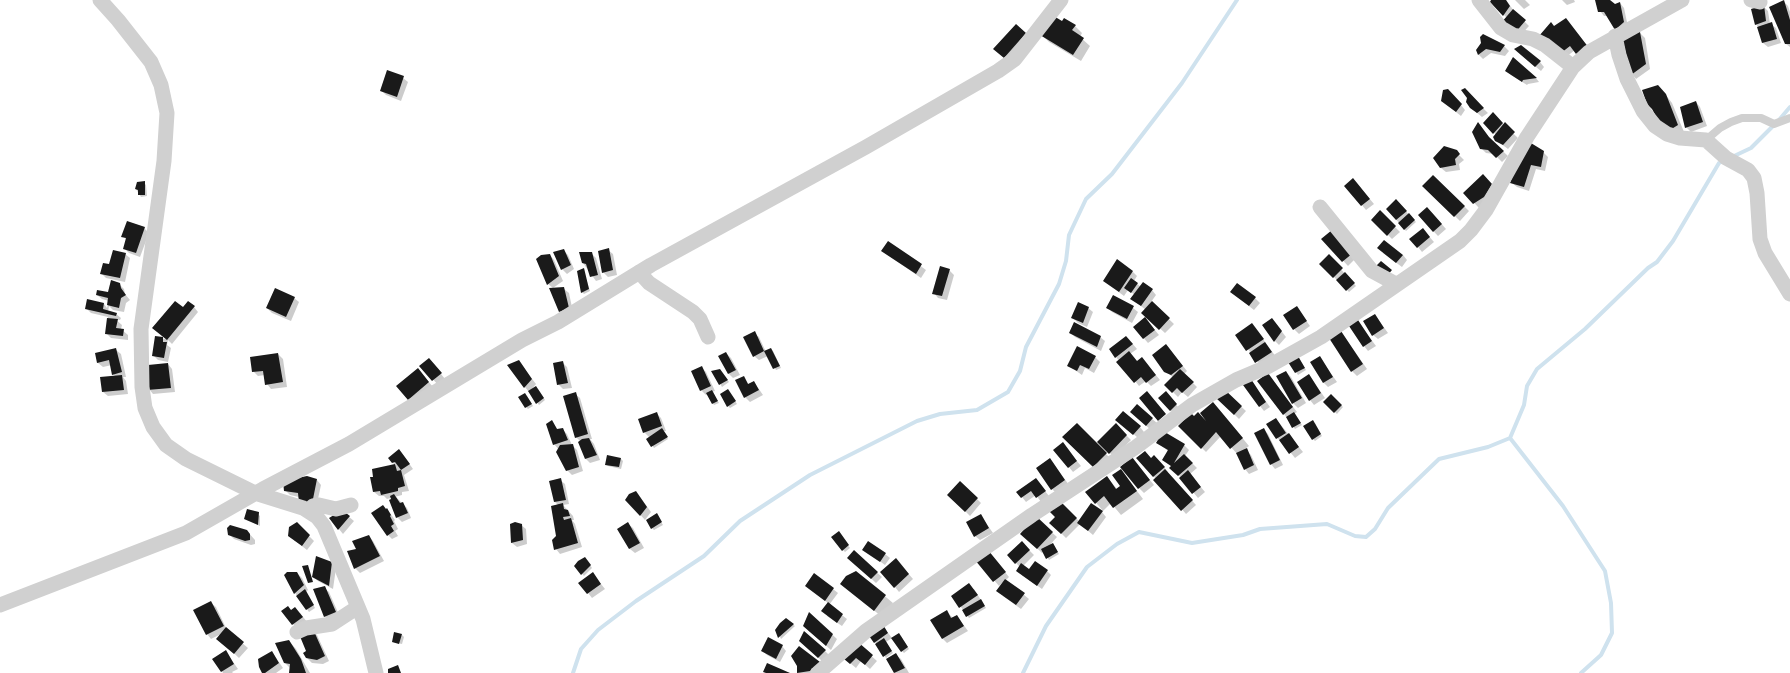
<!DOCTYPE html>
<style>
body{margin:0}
canvas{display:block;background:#fff}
</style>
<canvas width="1790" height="673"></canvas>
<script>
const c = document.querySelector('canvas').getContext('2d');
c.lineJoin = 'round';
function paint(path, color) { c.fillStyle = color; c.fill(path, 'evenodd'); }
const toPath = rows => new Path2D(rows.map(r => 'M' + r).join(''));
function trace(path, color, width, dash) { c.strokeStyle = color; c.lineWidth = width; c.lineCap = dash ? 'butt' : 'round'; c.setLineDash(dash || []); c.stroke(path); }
paint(toPath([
 [1492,0,1506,0,1514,11,1529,26,1519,37,1507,18,1491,2],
 [1515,0,1525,0,1530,5,1524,9],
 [1562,0,1574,0,1575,2,1567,5],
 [1597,0,1608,0,1615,6,1620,3,1624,8,1628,27,1620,33,1608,16,1604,16,1600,11],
 [1784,2,1788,6,1790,12,1790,47,1786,44],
 [1763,6,1768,11,1770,24,1776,28,1781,43,1768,47,1763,43,1758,27,1756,24],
 [1062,23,1075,26,1082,33,1080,37,1090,46,1081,61,1049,42,1041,34],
 [1554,27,1575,50,1566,57],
 [1640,33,1645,38,1650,69,1636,79,1632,74],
 [1025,34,1009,62,995,49],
 [1504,46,1509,51,1505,56,1491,53,1483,59,1479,55,1478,50],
 [1520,54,1540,62,1544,67,1541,71],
 [1513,59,1536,78,1539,82,1528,84,1527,85,1511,75,1506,70],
 [403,78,408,82,401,101,386,95,381,90],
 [1464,90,1488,113,1482,117,1476,112],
 [1665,94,1672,103,1684,132,1666,132],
 [1453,95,1465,110,1461,116,1447,105],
 [1696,102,1700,107,1707,126,1691,132,1686,127],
 [1497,118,1518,138,1508,149,1496,140,1496,135,1485,123],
 [1478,124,1493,142,1508,156,1502,162,1494,154,1486,153,1481,148],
 [1456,152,1464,160,1459,164,1460,170,1446,172,1441,168],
 [1543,152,1548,157,1545,171,1536,169,1529,191,1517,187,1512,183],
 [1433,176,1469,211,1460,221,1424,186],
 [1483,176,1496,190,1479,208,1465,193],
 [144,183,146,185,147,196,141,197,136,189],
 [1358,185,1374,204,1366,210,1346,186],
 [1396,201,1416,222,1406,231,1387,209],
 [1380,212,1400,232,1392,239,1373,220],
 [1432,213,1446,229,1438,236,1419,216],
 [144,228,149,233,140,257,129,253,124,248,127,240,123,236],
 [1427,234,1434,242,1422,252,1418,247],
 [1323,239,1356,258,1348,266],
 [888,242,926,270,921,278,882,251],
 [563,250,568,255,574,269,567,274,562,269],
 [608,250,613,254,617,275,608,277,603,272],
 [591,253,596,258,602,279,596,281,583,263],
 [1383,253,1403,255,1407,260,1402,267],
 [125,254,130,258,125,282,106,278,102,274],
 [550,255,554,260,563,281,553,288,548,284],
 [1329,256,1356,286,1349,292,1321,264],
 [583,269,590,291,584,294,582,292],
 [949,270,954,275,947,300,938,298,934,293],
 [1133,272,1137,276,1134,281,1141,287,1152,290,1156,295,1151,302,1174,324,1165,333,1143,313,1146,310,1137,303,1135,295,1128,290,1124,296,1104,281],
 [119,284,124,289,125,294,130,300,126,303,124,312,113,310,109,306,108,312,116,314,121,318,120,320,115,319,122,325,121,329,128,335,128,340,111,338,106,333,108,317,91,313,86,308,104,304,107,308,109,301,102,299,97,295,109,294],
 [564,289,569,293,573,312,564,316,560,312],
 [1236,296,1255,298,1260,303,1254,310],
 [294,298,299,302,291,321,272,313,267,308],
 [194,307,198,312,172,344,168,340,167,345,171,348,168,362,158,360,154,356,156,338,166,339,183,309],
 [1088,308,1093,312,1087,327,1078,323,1073,318],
 [1108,308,1133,308,1138,312,1132,323,1112,312],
 [1297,308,1310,326,1299,334,1294,329],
 [1375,315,1388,333,1378,339,1373,335],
 [1358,322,1376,346,1368,351,1364,346],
 [1149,323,1159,335,1148,343,1134,327],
 [1252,324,1276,357,1261,366,1237,335],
 [1276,324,1286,337,1279,345,1275,341],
 [1070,332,1100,337,1105,341,1101,351,1075,337],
 [1341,332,1367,369,1357,376,1352,371],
 [754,333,759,337,766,352,771,349,773,351,781,368,776,370,768,356,759,360,754,356],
 [1131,342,1137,349,1130,354,1137,362,1146,363,1160,380,1151,386,1146,381,1139,386,1116,357],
 [1166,345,1187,371,1184,374,1197,387,1188,397,1182,392,1178,397,1166,385,1174,378,1165,371],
 [116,350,121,354,126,377,123,377,126,381,128,394,108,396,103,392,116,377,113,374,112,365,103,367,98,363,97,354],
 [726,353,731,358,740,375,733,378,729,374],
 [278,354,283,359,287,387,271,389,267,384,265,375,258,376,253,371],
 [1095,357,1100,362,1094,373,1085,368,1082,375,1069,366],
 [1320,358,1337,382,1328,387,1324,383],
 [1299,359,1306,370,1298,375,1290,362],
 [519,362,536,384,531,390,538,389,545,400,539,405,525,387],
 [562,362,567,367,572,388,563,389,559,385,554,364],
 [168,364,172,369,175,392,153,394,149,389],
 [433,364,445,379,438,385,421,366],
 [702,368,706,372,715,391,712,392,719,403,714,405,708,394,706,395,701,390],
 [713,371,722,373,729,382,722,387],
 [1286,372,1291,377,1306,403,1298,408,1293,403,1278,377],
 [422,374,433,387,413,404,409,399],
 [1268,375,1297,412,1294,414,1302,425,1295,429,1284,414],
 [1309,375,1325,398,1314,405,1310,400],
 [743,377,749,385,754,382,763,395,750,402,745,397],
 [1251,381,1270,407,1264,411,1260,406],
 [1224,391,1246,411,1239,419,1218,398],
 [1166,392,1178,407,1172,412,1160,398],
 [730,393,737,404,730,408,728,406],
 [575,394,580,398,592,439,590,439,594,444,600,460,590,463,586,459,581,442,576,437],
 [527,396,533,406,528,409,526,407],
 [1331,396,1343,407,1337,414,1325,402],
 [1137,406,1157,423,1151,430,1136,417],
 [1220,411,1249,446,1245,449,1251,455,1258,470,1249,474,1245,469,1239,456,1221,436,1206,452,1180,426,1213,430],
 [657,414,661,418,666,431,662,431,668,439,654,448,648,439,650,438,644,432],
 [1276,419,1303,452,1295,458,1282,442,1277,438],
 [552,422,558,430,562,429,567,434,572,445,577,450,583,471,572,475,567,470,559,450,554,444],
 [1315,423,1322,436,1315,441,1313,439],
 [1122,424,1140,427,1144,432,1138,438],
 [1077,425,1113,461,1101,474,1064,437],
 [1116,425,1131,440,1114,457,1099,442],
 [1264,430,1268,434,1283,465,1275,469,1271,464],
 [1163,433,1184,445,1189,450,1185,456,1197,468,1190,474,1205,492,1198,498,1172,467,1164,460,1168,451,1158,443],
 [1067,449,1081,466,1073,472,1055,450],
 [403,455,413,469,404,475,409,491,402,492,402,495,387,499,384,496,379,496,374,492,371,478,375,478,373,470,396,465,393,463],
 [1138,458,1159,461,1168,472,1167,473,1196,505,1186,514],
 [621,459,623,461,621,469,608,466,606,464],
 [1050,459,1069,485,1057,494,1052,489],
 [1137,464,1154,485,1144,493,1139,488],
 [1121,470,1143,499,1121,515,1111,503,1103,511,1087,492,1107,477,1117,489,1122,486],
 [317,480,321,485,316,508,299,497,290,495,285,490],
 [560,480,565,484,569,504,563,505,573,516,574,520,572,520,575,524,582,547,560,554,556,549,559,506,555,502],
 [1036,480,1049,496,1041,502,1036,495,1026,502,1022,497],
 [961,483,981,503,970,516,949,495],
 [396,497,407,508,411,518,402,522,397,517],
 [640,497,651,512,645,520,627,500],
 [1058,501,1079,521,1102,512,1106,517,1093,535,1080,524,1066,538,1051,523,1057,517],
 [387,509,395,520,394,521,398,529,395,531,398,536,392,539,388,535],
 [342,511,354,521,343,534,330,518],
 [258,514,260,516,260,526,248,520],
 [981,516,993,533,980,540,975,536],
 [658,517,663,525,654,530,652,528],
 [1036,518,1057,537,1048,547,1053,544,1059,554,1049,560,1044,551,1042,553,1022,534],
 [297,524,314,541,307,550,294,540],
 [628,524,633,528,644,548,635,553,630,549,619,529],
 [511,525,521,525,526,529,527,544,517,547,512,543],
 [247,531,255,540,255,544,251,545,234,539,229,534],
 [840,535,850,548,845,552,843,550],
 [369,536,373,541,384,561,360,573,355,568,358,549],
 [1022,543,1034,555,1023,566,1029,570,1047,571,1051,575,1042,589,1022,575,1020,567,1009,556],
 [864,550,885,554,890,558,885,565],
 [854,552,882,577,876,583,849,558],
 [992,556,1009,577,1006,580,1029,599,1021,609,1003,596,1003,582,999,586,977,560],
 [587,560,592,568,584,576,575,566],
 [331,563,336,568,333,589,318,581,313,577],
 [900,564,913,579,899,592,895,587],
 [856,572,893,603,882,617,842,584],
 [297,573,302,578,308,590,306,592,315,608,309,612,295,593,286,575],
 [597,579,605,589,592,598,580,583],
 [806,586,833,589,838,593,829,605,847,619,842,626,827,616,828,603],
 [324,588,329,592,340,617,329,621,325,616],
 [974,589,986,608,969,618,953,596],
 [211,603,216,607,227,630,248,648,239,658,223,643,223,633,211,639,207,634],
 [292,611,300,613,307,622,297,629,293,624],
 [947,612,953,618,957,616,968,631,947,643,943,639],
 [810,614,837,639,831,650,809,631],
 [786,620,795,626,781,639,777,630],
 [882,625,892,638,886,642,893,653,886,658,875,642],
 [312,630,317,635,329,661,323,664,312,663,307,658],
 [402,635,404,637,402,644,393,642],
 [901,636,909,649,904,653,902,651],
 [289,641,296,649,310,673,291,673,290,668,285,663],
 [858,644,877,661,870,669,861,661,856,668,850,663],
 [782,646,786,651,780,662,767,655,762,650],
 [806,646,825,651,829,655,823,662],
 [226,652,238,669,232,672,233,673,223,673,222,671],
 [272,652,283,668,276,673,264,673],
 [896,655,901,659,909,673,895,673,887,660],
 [819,663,816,673,798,673,799,666]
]), '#0003');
trace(toPath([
 [1779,120,1790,107],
 [1732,157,1751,148,1774,125],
 [1510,438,1563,506,1605,571,1611,603,1612,633,1601,655,1581,673],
 [573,673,581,649,598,630,636,601,704,556,740,521,810,475,917,421,940,414,977,410,1008,392,1020,371,1026,347,1059,284,1066,261,1069,235,1086,199,1112,174,1182,83,1237,0],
 [1023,673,1046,626,1087,567,1117,544,1139,532,1192,543,1243,535,1260,529,1327,524,1355,536,1366,537,1375,529,1388,508,1439,459,1488,447,1510,438,1524,405,1527,386,1537,369,1585,329,1648,268,1657,262,1673,241,1719,163,1724,161]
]), '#cfe2ee', 4);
paint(toPath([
 [1491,0,1506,0,1510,6,1503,16,1490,2],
 [1595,0,1610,0,1615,4,1620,2,1624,22,1615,30,1604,12,1598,12],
 [1784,0,1790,20,1790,44,1785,44,1769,7],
 [1764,5,1766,21,1755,25,1751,9],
 [1513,9,1526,20,1514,34,1501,23],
 [1052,15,1062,21,1064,18,1076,25,1072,30,1084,38,1073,55,1040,35],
 [1566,18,1589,48,1576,54,1570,46,1561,53,1539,36,1551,22,1554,26],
 [1772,22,1777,39,1762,43,1757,27],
 [1016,24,1026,33,1004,58,993,49],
 [1640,32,1646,64,1631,75,1621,33],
 [1483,34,1505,45,1500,52,1486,49,1478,55,1476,50,1481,43,1480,37],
 [1521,45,1541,61,1535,67,1514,49],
 [1513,57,1537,78,1523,80,1522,82,1505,71],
 [387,70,404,76,397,97,380,91],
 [1658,85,1666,94,1678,125,1665,133,1652,109,1647,104,1642,90],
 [1465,88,1484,108,1477,113,1470,108,1466,102,1467,98,1461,90],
 [1448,89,1462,104,1456,112,1441,101,1443,90],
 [1696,101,1703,122,1685,128,1680,107],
 [1493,112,1503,123,1493,134,1483,123],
 [1478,122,1489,137,1504,151,1496,158,1488,150,1480,149,1472,132],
 [1505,122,1515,132,1503,145,1495,141,1493,137],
 [1526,140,1544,151,1541,167,1531,165,1524,187,1510,183],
 [1444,146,1457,150,1460,154,1455,159,1456,165,1440,168,1433,158],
 [1483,174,1492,184,1484,197,1473,204,1463,193],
 [1433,175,1465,206,1454,217,1422,186],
 [1353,178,1370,199,1361,206,1344,186],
 [145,181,145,195,138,195,138,190,135,189,137,182],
 [1396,199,1407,211,1396,220,1386,209],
 [1427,207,1442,224,1433,232,1418,215],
 [1380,210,1396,226,1387,236,1371,220],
 [1409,213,1415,220,1404,230,1398,223],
 [127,221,145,227,136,253,123,249,126,238,121,237],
 [1423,228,1430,237,1417,248,1409,239],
 [1332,230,1353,253,1342,262,1321,239],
 [1384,240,1403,255,1396,263,1377,248],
 [888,241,922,264,916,274,881,251],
 [609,248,613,270,602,273,598,251],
 [564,249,571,265,561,270,553,252],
 [113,250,126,253,120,278,100,274,103,263,109,264],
 [579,252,592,252,598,275,590,277,586,264,582,263],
 [550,254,559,276,547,285,536,259,541,255],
 [1329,254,1343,268,1333,278,1319,264],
 [1117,259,1133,271,1119,292,1103,281],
 [1381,261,1392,270,1386,277,1374,268],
 [940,266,950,269,942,296,932,294],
 [584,268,589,289,581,293,577,271],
 [1345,272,1355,283,1346,291,1336,280],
 [1131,278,1138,283,1131,293,1124,288],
 [111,280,120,283,121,288,126,295,121,298,119,308,107,305,108,298,96,295,97,290,108,292],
 [1143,282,1153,289,1141,306,1130,299],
 [1237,283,1256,297,1249,306,1230,292],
 [564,287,569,308,559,312,549,288],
 [275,288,295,297,286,317,266,308],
 [1113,295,1134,306,1127,319,1106,308],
 [87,299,104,303,103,309,117,313,116,316,85,309],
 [175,301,183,307,188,301,195,306,167,340,152,328],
 [1152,301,1170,318,1159,330,1141,313],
 [1078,302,1089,307,1083,323,1071,318],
 [1297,306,1307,321,1293,330,1283,315],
 [1375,314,1384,328,1372,336,1363,321],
 [1145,317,1155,330,1143,339,1133,327],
 [107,318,118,319,116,328,124,329,123,336,105,334],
 [1272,318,1282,331,1274,342,1262,325],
 [1358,320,1372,341,1363,347,1349,326],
 [1074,322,1101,336,1097,347,1069,333],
 [1252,323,1264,339,1246,351,1235,335],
 [755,331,764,351,753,357,743,337],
 [1341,331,1363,364,1351,372,1329,338],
 [155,336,163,337,163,342,167,342,164,358,152,356],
 [1126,336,1133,344,1115,358,1109,349],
 [1265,342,1272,352,1255,363,1249,353],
 [1166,344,1183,366,1171,375,1164,372,1152,355],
 [1077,346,1096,356,1089,369,1080,365,1077,371,1067,366],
 [116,348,122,372,112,375,109,360,97,363,95,353],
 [771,348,780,366,773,369,764,351],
 [1129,351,1137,361,1142,357,1156,375,1146,383,1141,377,1134,383,1116,362],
 [726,352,736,370,728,374,718,356],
 [278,353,283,382,265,385,263,371,252,372,250,357],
 [1298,356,1305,368,1295,373,1288,362],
 [1320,356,1333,377,1323,383,1310,362],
 [429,358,442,373,432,381,419,366],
 [519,360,532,379,524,388,507,365],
 [563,361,568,383,557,385,553,363],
 [168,363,171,388,147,390,146,376,149,376,148,365],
 [702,366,711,386,700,391,691,371],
 [418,368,429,382,408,400,396,386],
 [720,369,728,380,719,385,711,371],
 [1180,369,1194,382,1182,393,1177,388,1172,393,1164,385],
 [1286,371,1302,398,1292,404,1276,376],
 [1268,373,1293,407,1283,415,1257,381],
 [1309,374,1321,393,1309,401,1297,382],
 [122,375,124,390,102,392,100,377],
 [744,376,748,384,754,381,759,390,744,398,735,380],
 [1251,379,1266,402,1259,407,1243,385],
 [536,386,544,398,536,404,528,391],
 [728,389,736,401,727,407,720,394],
 [1224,389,1242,406,1234,415,1216,398],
 [712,390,718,401,712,404,706,393],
 [1147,391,1166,414,1158,421,1139,398],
 [1166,391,1177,404,1170,411,1158,398],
 [576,392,588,434,575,438,563,396],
 [525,393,532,404,525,408,518,397],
 [1331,394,1342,405,1334,413,1323,402],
 [1213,402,1243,438,1230,449,1216,432,1201,449,1178,426,1191,413,1194,416,1198,412,1206,421,1200,413],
 [1137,404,1153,418,1146,426,1130,412],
 [1123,411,1141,426,1133,435,1115,420],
 [657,412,662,426,643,433,638,419],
 [1294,412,1301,423,1292,428,1286,417],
 [1276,418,1286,433,1276,439,1266,424],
 [552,420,557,429,563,428,568,440,553,445,546,424],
 [1313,420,1321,434,1312,440,1303,426],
 [1077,423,1107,453,1093,467,1062,437],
 [1116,423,1127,435,1109,454,1097,442],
 [662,428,668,437,651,447,646,439],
 [1264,428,1280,460,1270,465,1254,433],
 [1163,431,1185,444,1174,463,1184,454,1193,463,1178,476,1169,468,1171,466,1162,460,1168,450,1156,443],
 [1289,433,1299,447,1289,454,1279,440],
 [589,438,597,455,585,459,578,442,582,439],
 [1063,442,1077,461,1068,468,1053,450],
 [573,444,579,467,566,471,556,452,560,445],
 [1247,448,1254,465,1244,470,1236,453],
 [399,449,410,464,401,470,395,462,392,463,388,458],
 [1145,451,1151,458,1154,455,1165,467,1153,477,1136,458],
 [607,455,621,458,619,467,605,465],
 [1132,457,1150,480,1138,489,1120,467],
 [1050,458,1065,480,1051,490,1036,468],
 [395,464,397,471,401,470,405,486,398,488,398,491,381,495,380,491,373,492,370,477,373,477,372,469],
 [1121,469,1137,491,1113,508,1104,496,1095,504,1085,492,1107,476,1116,489,1120,486,1112,475],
 [1165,469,1193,500,1181,511,1153,480],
 [1188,470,1201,487,1192,494,1179,478],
 [307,476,317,479,312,504,299,503,298,493,284,491,283,481],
 [561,478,566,500,554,502,549,481],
 [1036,478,1046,491,1036,498,1031,491,1021,498,1016,492],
 [960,481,978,498,965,512,947,495],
 [636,491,647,507,640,516,625,500,629,494],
 [394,494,400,503,403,502,408,513,396,518,389,500,391,499,390,496],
 [1058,499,1077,518,1061,534,1049,523,1055,517,1048,510],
 [563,503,564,509,568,510,570,516,563,517,564,520,571,518,578,543,554,550,552,540,556,536,551,506],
 [1091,503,1103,511,1088,531,1077,523],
 [383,505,386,509,387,508,391,515,390,516,394,524,391,526,394,531,387,536,371,513],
 [247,509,259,512,258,525,244,519],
 [342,510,350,516,338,530,329,518],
 [657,513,662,522,651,529,646,520],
 [981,514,989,528,974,537,966,522],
 [1036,516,1053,532,1037,549,1020,534],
 [297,522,310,535,302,546,288,536,289,527],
 [515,522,522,524,523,540,511,543,510,524],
 [628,522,640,543,629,549,617,529],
 [230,525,247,530,250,534,250,540,245,541,228,535,227,528],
 [839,531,849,545,842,551,831,537],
 [369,535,380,556,354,569,347,551,356,549,352,541],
 [868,541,886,553,880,562,862,550],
 [1022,541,1030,550,1015,564,1007,555],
 [1053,543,1058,552,1046,559,1041,549],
 [854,550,878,572,871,579,847,558],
 [988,550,1006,572,993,582,975,560],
 [316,556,332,562,329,586,312,577],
 [585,557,591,565,581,575,574,566,578,561],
 [896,558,909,574,894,588,880,572],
 [1035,561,1048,570,1037,586,1016,571,1021,563,1029,569],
 [308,565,313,582,308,583,302,566],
 [856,571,886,595,874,611,840,584,846,576],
 [287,572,297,572,304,585,294,594,284,575],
 [593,572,601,584,587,594,578,583],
 [814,573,834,588,825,601,805,586],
 [1005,579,1025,593,1016,605,996,591],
 [969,583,978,595,959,608,951,596],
 [325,586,336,612,324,617,313,589],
 [305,589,314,605,306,610,296,596],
 [981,599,985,606,966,617,962,610],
 [211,601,224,626,206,635,193,610],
 [828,602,843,614,837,623,821,611],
 [288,606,291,610,295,607,303,617,292,625,281,611],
 [947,610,951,618,957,615,964,626,942,639,930,620],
 [809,612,833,634,826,646,803,626],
 [786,618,794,624,778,638,775,630,780,623],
 [882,623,888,633,874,643,867,633],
 [226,627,244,642,234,654,216,639],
 [313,629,325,656,317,660,306,658,303,653,306,651,299,634],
 [804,631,826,650,818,658,799,641],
 [394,632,402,634,399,644,392,642],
 [899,633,908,647,901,652,891,638],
 [768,637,783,645,776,659,761,651],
 [884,638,892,651,883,657,875,644],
 [289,640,301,659,306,673,289,673,290,664,284,663,275,643],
 [858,642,873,655,865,665,856,658,850,664,844,659],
 [799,646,820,662,815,668,812,668,810,671,797,673,797,666,791,656],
 [226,650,234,664,221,672,212,659],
 [272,651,279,663,265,673,262,673,259,667,258,659],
 [896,653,905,668,894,673,886,659],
 [767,663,790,673,766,673,763,672],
 [398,665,401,673,388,673,388,669]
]), '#1a1a1a');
trace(toPath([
 [1706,140,1720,128,1731,122,1742,118,1761,118,1774,124,1790,118]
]), '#d0d0d0', 8);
trace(toPath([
 [100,0,118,20,151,62,161,85,167,113,164,161,141,329,142,387,145,408,153,427,166,445,186,459,255,493,303,508,317,517,324,526,363,619,376,673],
 [1479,0,1501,28,1513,35,1533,39,1545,45,1573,67],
 [1751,0,1760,2],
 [1615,36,1619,55,1627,79,1643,111,1655,126,1667,134,1680,138,1706,140,1726,158,1748,170,1754,178,1757,193,1760,239,1765,253,1790,294],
 [1320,207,1372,271,1396,284],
 [639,272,649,283,693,312,700,319,708,337],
 [309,511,313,506,319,505,336,509,351,505],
 [0,605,186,533,263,489,349,444,522,340,558,322,651,265,866,147,998,71,1015,59,1061,0],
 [297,632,306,628,332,624,358,607],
 [818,673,866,631,1032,515,1136,447,1192,405,1236,380,1269,366,1321,337,1460,241,1471,230,1486,210,1527,137,1573,67,1589,52,1682,0]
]), '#d0d0d0', 15);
</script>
